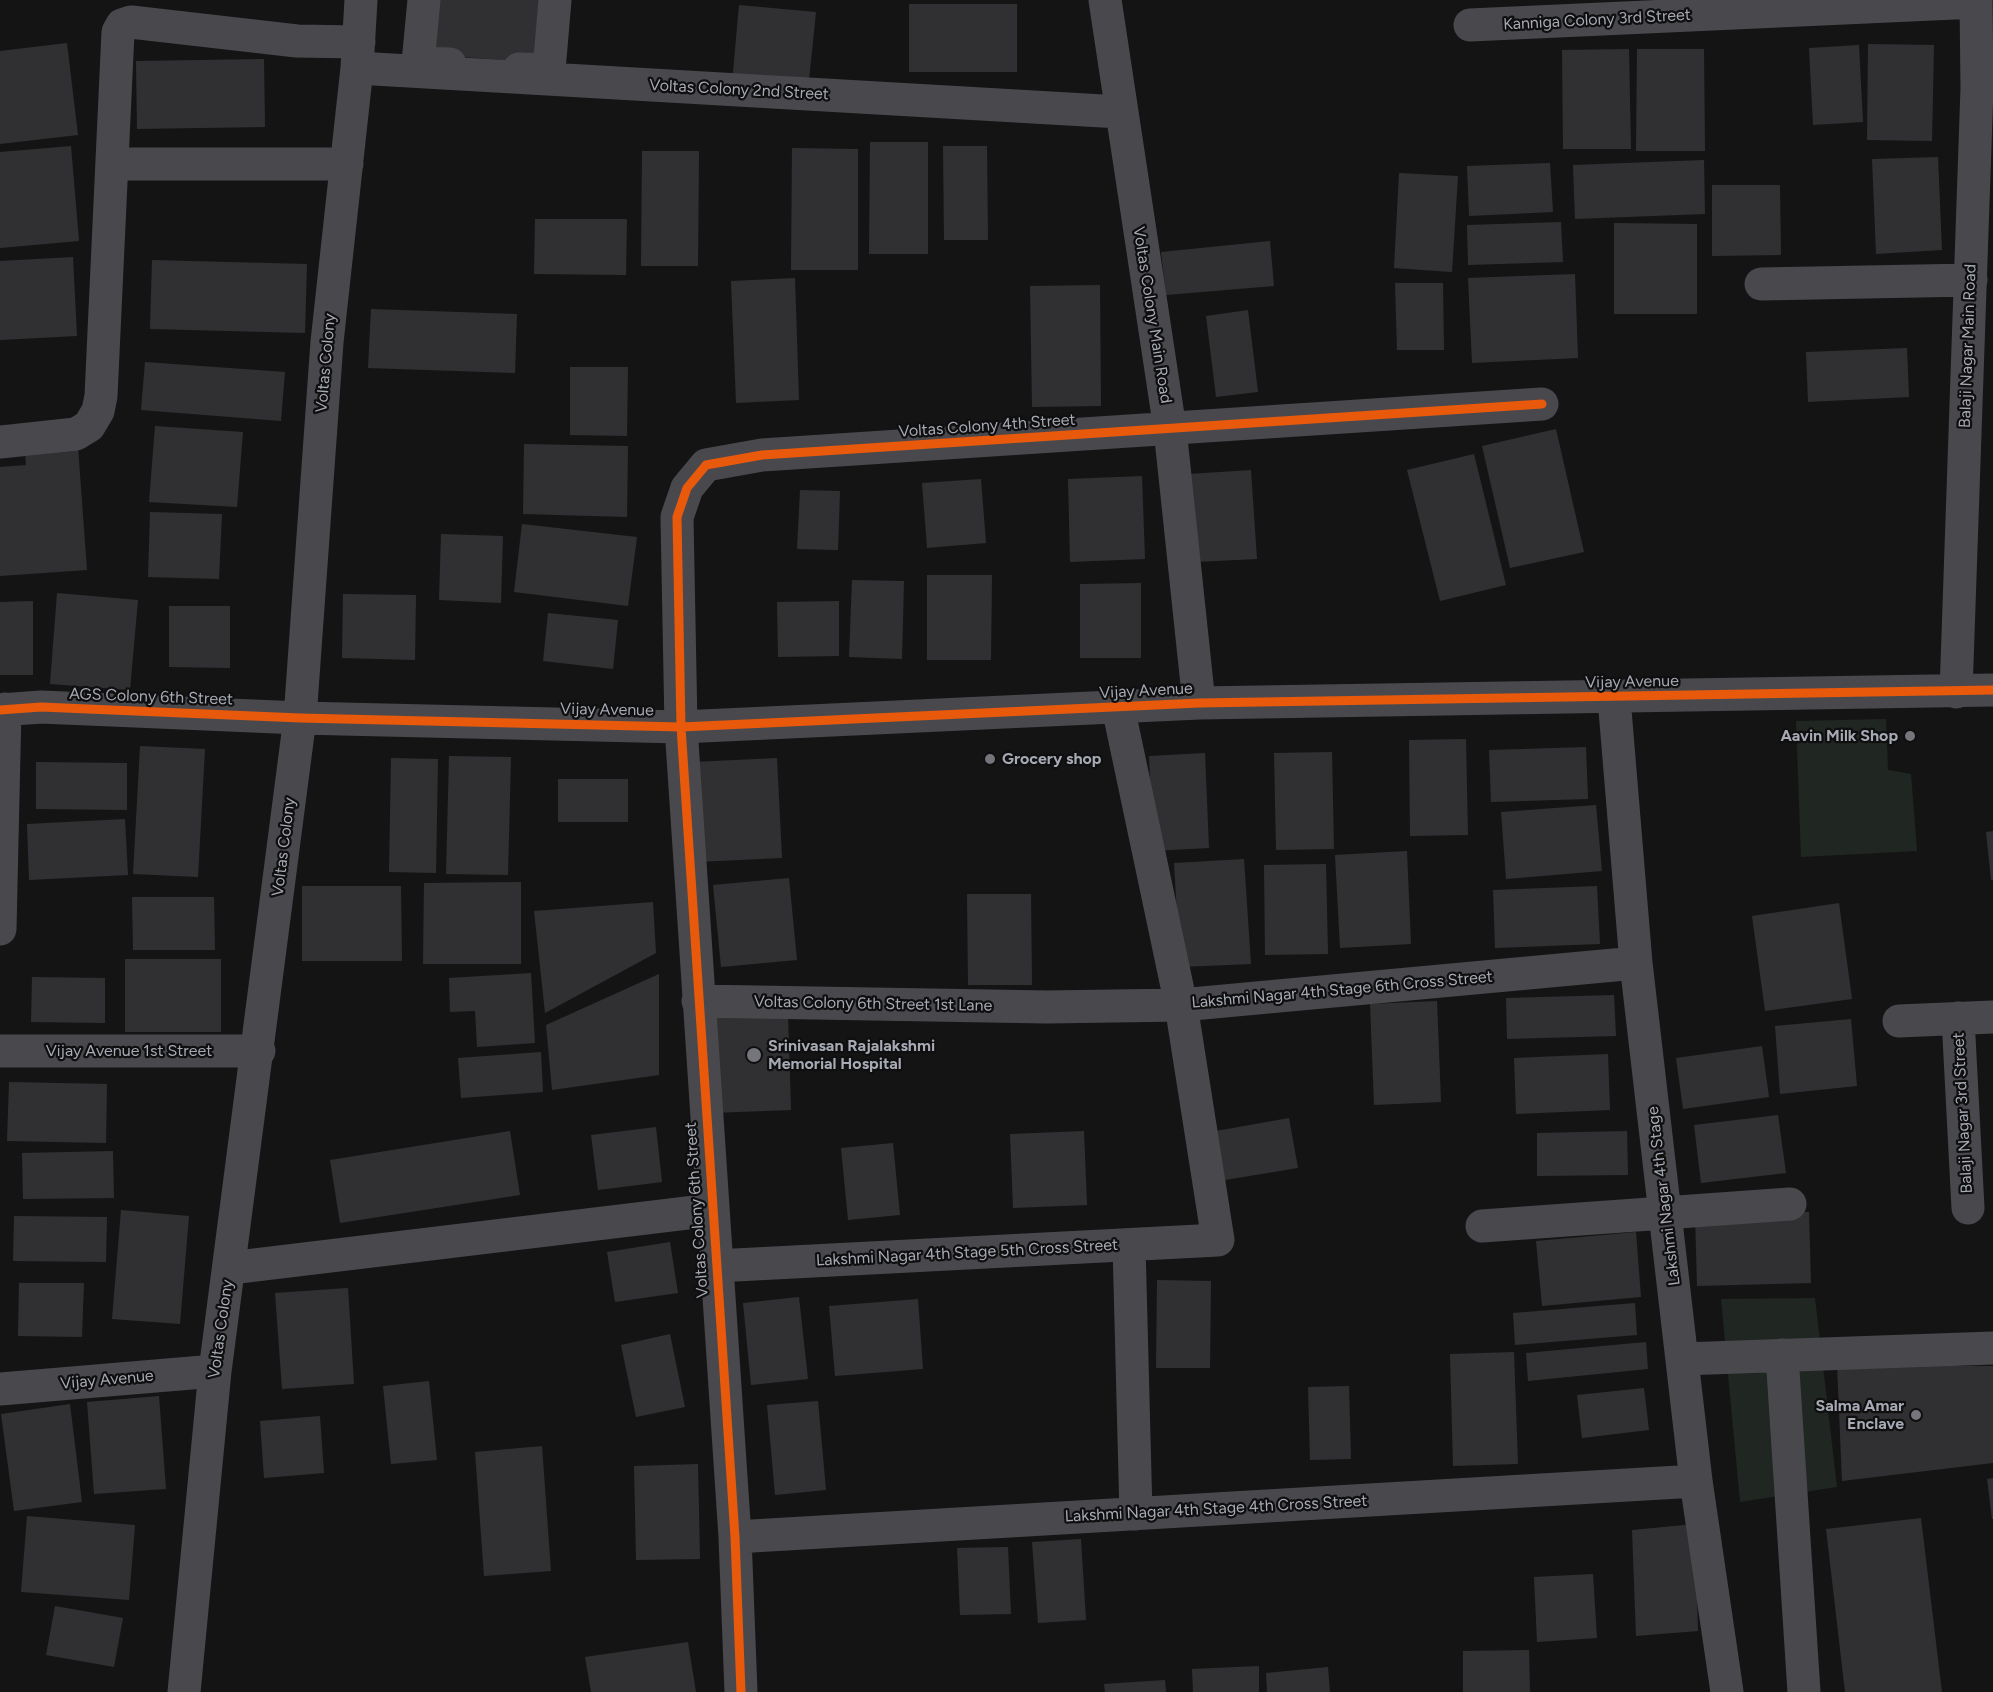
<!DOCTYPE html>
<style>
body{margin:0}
canvas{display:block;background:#141415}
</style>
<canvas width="1993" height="1692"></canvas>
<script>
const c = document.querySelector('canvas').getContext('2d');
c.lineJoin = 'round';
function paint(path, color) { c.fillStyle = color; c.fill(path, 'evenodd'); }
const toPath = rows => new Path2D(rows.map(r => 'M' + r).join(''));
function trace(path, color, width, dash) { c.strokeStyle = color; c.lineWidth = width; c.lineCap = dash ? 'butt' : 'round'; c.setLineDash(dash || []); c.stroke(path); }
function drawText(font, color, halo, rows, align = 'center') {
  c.font = font + ' Figtree,sans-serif'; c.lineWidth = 4.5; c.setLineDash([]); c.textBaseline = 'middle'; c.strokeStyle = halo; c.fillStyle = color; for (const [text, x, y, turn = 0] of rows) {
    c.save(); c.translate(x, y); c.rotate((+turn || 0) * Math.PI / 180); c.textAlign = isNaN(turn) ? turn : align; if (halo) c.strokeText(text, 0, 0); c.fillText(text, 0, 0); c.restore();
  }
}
paint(toPath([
 [1886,719,1888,770,1911,774,1917,851,1801,857,1796,721],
 [1815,1298,1837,1487,1740,1502,1721,1299]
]), '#202621');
paint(toPath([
 [428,0,547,0,542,63,424,54],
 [909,4,1017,4,1017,72,909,72],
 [739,5,816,12,808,90,732,83],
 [67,43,78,135,0,144,0,51],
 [1868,44,1934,45,1932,141,1867,140],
 [1859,45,1863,122,1813,125,1809,48],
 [1629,49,1631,149,1563,149,1562,50],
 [1637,49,1704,49,1705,151,1636,151],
 [264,59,265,127,137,129,136,61],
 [870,142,928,142,928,254,869,254],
 [71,146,79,241,0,248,0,152],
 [943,146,987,146,988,240,944,240],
 [792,148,858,149,858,270,791,270],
 [642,151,699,151,698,266,641,266],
 [1938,157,1942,250,1876,254,1872,159],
 [1704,160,1705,214,1575,219,1573,165],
 [1550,163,1553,212,1469,216,1467,166],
 [1399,173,1458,176,1452,272,1394,268],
 [1712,185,1780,185,1781,255,1712,256],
 [535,219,627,219,626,275,534,274],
 [1561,222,1563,262,1468,265,1467,225],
 [1614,223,1697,224,1697,314,1614,314],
 [1270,241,1274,286,1166,295,1161,252],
 [73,257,77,336,0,340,0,261],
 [152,260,307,264,305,333,150,329],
 [1575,274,1578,358,1472,363,1468,278],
 [795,278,799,400,736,403,731,281],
 [1395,283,1443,283,1444,350,1397,350],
 [1100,285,1101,406,1032,407,1030,286],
 [371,309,517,314,515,373,368,368],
 [1248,310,1258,392,1216,397,1206,316],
 [1907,348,1909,397,1808,402,1806,352],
 [145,362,285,372,281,421,141,410],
 [570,367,628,367,627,436,570,435],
 [155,426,243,432,237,507,149,502],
 [1556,429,1584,552,1510,568,1482,446],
 [524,444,628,446,627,517,523,514],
 [78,447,87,570,0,576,0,467,26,465,25,451],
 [1474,454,1506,585,1440,601,1407,470],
 [1251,470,1257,559,1195,562,1189,474],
 [1142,476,1145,559,1070,562,1068,479],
 [981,479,986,543,927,548,922,483],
 [800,490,840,491,838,550,797,549],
 [150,512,222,514,219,579,148,577],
 [522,524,637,537,628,606,514,592],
 [441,534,503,536,501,603,439,600],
 [927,575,992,575,991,660,927,660],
 [852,580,904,581,902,659,849,657],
 [1141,583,1141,658,1080,658,1080,584],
 [57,593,138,600,130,690,50,684],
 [343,594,416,595,415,660,342,658],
 [33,601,33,675,0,675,0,602],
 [839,601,839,656,778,657,777,602],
 [169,606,230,606,230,668,169,667],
 [548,613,618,620,613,669,543,661],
 [1466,739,1468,835,1410,836,1409,740],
 [140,746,205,749,198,877,133,874],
 [1586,747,1588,799,1491,802,1489,750],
 [1332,752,1334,849,1276,850,1274,753],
 [1205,753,1209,848,1153,851,1149,756],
 [449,756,511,757,508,875,446,874],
 [391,758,438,759,436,873,389,872],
 [777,758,782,858,697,862,693,762],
 [36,762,127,763,127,810,36,809],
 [558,779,628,779,628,822,558,822],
 [1596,805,1602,871,1506,879,1501,812],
 [125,819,128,875,29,880,27,824],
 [1993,831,1993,880,1991,880,1986,832],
 [1407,851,1411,944,1340,948,1335,855],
 [1244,859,1251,964,1180,967,1174,863],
 [1326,864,1328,954,1265,955,1264,865],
 [789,878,797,960,721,967,713,885],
 [521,882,521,964,423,964,424,883],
 [302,886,401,886,402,961,302,961],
 [1597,886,1600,944,1495,948,1493,890],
 [967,894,1031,894,1032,985,968,985],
 [132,897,214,897,215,950,133,950],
 [653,902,656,953,545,1013,534,911],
 [1839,903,1852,999,1765,1011,1752,916],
 [125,959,221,959,221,1032,125,1032],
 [531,973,535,1043,477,1047,475,1011,450,1012,449,978],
 [659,974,659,1075,552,1090,546,1025],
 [32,977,105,978,105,1023,31,1022],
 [1614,995,1616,1036,1507,1039,1506,998],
 [1437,1001,1441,1102,1374,1105,1370,1004],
 [788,1013,791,1110,712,1113,708,1015],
 [1851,1019,1857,1086,1780,1094,1775,1026],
 [1762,1046,1769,1097,1683,1109,1676,1058],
 [541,1052,543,1092,461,1098,458,1058],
 [1608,1054,1610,1110,1516,1114,1514,1058],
 [9,1082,107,1084,106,1143,7,1141],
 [1778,1115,1786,1173,1701,1183,1694,1125],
 [1289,1118,1298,1168,1225,1180,1216,1131],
 [656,1127,662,1182,598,1190,591,1135],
 [510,1131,520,1195,340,1223,330,1160],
 [1084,1131,1087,1205,1013,1208,1010,1134],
 [1627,1131,1628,1175,1537,1176,1537,1133],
 [893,1143,900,1215,848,1220,841,1148],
 [113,1151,114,1198,23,1199,22,1153],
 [121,1210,189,1216,180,1324,112,1319],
 [1809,1212,1811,1283,1697,1286,1695,1215],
 [14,1216,107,1217,106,1262,13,1261],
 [1636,1232,1641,1297,1542,1306,1536,1241],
 [670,1242,678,1293,615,1302,607,1252],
 [1157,1280,1211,1281,1210,1368,1156,1368],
 [19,1283,84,1283,82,1337,18,1336],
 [348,1288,354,1384,282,1389,275,1293],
 [799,1297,808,1379,751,1385,743,1303],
 [918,1299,923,1369,835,1376,829,1306],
 [1635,1303,1637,1335,1515,1345,1513,1313],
 [670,1334,685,1407,636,1417,621,1345],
 [1646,1342,1648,1369,1528,1381,1526,1353],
 [1514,1352,1518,1464,1453,1466,1450,1354],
 [1837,1365,1993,1366,1993,1463,1842,1481],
 [429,1381,437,1460,391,1464,383,1386],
 [1349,1386,1351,1459,1310,1460,1308,1387],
 [1644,1388,1649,1430,1582,1438,1577,1395],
 [159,1396,166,1489,94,1494,87,1402],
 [818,1401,826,1490,775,1495,767,1405],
 [70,1404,82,1502,14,1511,1,1414],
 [320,1416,324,1473,264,1478,260,1421],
 [542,1446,551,1571,484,1576,475,1452],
 [698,1464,700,1559,636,1560,634,1466],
 [1993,1478,1993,1519,1992,1519,1987,1479],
 [27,1516,135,1525,129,1600,21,1592],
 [1921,1518,1942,1692,1845,1692,1826,1529],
 [1695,1524,1698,1631,1636,1636,1632,1530],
 [1081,1539,1086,1620,1038,1623,1032,1542],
 [1008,1547,1011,1614,960,1615,957,1548],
 [1593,1574,1597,1638,1537,1642,1534,1577],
 [55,1606,123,1618,114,1667,46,1655],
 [688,1642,696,1692,591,1692,585,1657],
 [1529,1650,1530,1692,1463,1692,1463,1651],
 [1259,1666,1259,1692,1193,1692,1192,1669],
 [1328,1667,1330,1692,1267,1692,1266,1673],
 [1165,1680,1166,1692,1105,1692,1104,1684]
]), '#303032');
trace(toPath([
 [424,0,418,63,450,64],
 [1105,0,1170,429,1199,703],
 [1470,25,1976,2],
 [357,68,1120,112],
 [519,69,549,70,555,0],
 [112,164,347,164],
 [1761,284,1971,280],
 [0,442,76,434,89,426,98,411,101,396,118,32,122,25,131,22,297,41,359,42],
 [1956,692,1977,88,1976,0],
 [1614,698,1636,963,1696,1481,1727,1692],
 [0,710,41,707,300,718,681,727,1199,703,1993,690],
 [0,929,5,709],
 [698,1001,1047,1007,1181,1005,1636,963],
 [1958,1018,1968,1208],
 [1899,1021,1993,1017],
 [0,1051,259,1051],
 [1482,1226,1790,1204],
 [1129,1245,1136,1514],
 [716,1266,1218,1240,1181,1005,1118,707],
 [230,1268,712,1210],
 [1782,1355,1804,1692],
 [1682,1359,1993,1348],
 [0,1389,215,1371],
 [735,1537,1696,1481],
 [184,1692,215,1371,300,718,327,342,357,68,361,0],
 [741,1692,735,1537,681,727,677,517,687,488,706,465,762,455,1542,404]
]), '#49494d', 33);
trace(toPath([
 [0,710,41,707,300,718,681,727,1199,703,1993,690],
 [741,1692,735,1537,681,727,677,517,687,488,706,465,762,455,1542,404]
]), '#e8590c', 9);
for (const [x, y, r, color] of [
 [1910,736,6,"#74767c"],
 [990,759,6,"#74767c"],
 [754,1055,8,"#74767c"],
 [1916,1415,6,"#74767c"]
]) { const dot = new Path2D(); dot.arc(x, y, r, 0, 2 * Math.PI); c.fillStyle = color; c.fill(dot); trace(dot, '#0f0f10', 2); }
drawText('16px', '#a7aab4', '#0f0f10', [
 ["Kanniga Colony 3rd Street",1597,20,-3],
 ["Voltas Colony 2nd Street",739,90,3],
 ["Voltas Colony Main Road",1152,315,81],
 ["Balaji Nagar Main Road",1968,346,-88],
 ["Voltas Colony",326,363,-85],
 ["Voltas Colony 4th Street",987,426,-4],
 ["Vijay Avenue",1632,682,-1],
 ["Vijay Avenue",1146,691,-3],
 ["AGS Colony 6th Street",151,697,2],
 ["Vijay Avenue",607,710,1],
 ["Voltas Colony",284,847,-83],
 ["Lakshmi Nagar 4th Stage 6th Cross Street",1342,990,-5],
 ["Voltas Colony 6th Street 1st Lane",873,1004,1],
 ["Vijay Avenue 1st Street",129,1051],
 ["Balaji Nagar 3rd Street",1963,1113,-93],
 ["Lakshmi Nagar 4th Stage",1664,1196,-97],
 ["Voltas Colony 6th Street",697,1210,-94],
 ["Lakshmi Nagar 4th Stage 5th Cross Street",967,1253,-3],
 ["Voltas Colony",221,1329,-82],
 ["Vijay Avenue",107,1380,-5],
 ["Lakshmi Nagar 4th Stage 4th Cross Street",1216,1509,-3]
]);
drawText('bold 16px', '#a7aab4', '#0f0f10', [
 ["Aavin Milk Shop",1898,736],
 ["Grocery shop",1002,759,"left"],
 ["Srinivasan Rajalakshmi",768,1046,"left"],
 ["Memorial Hospital",768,1064,"left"],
 ["Salma Amar",1904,1406],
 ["Enclave",1904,1424]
], 'right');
</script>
